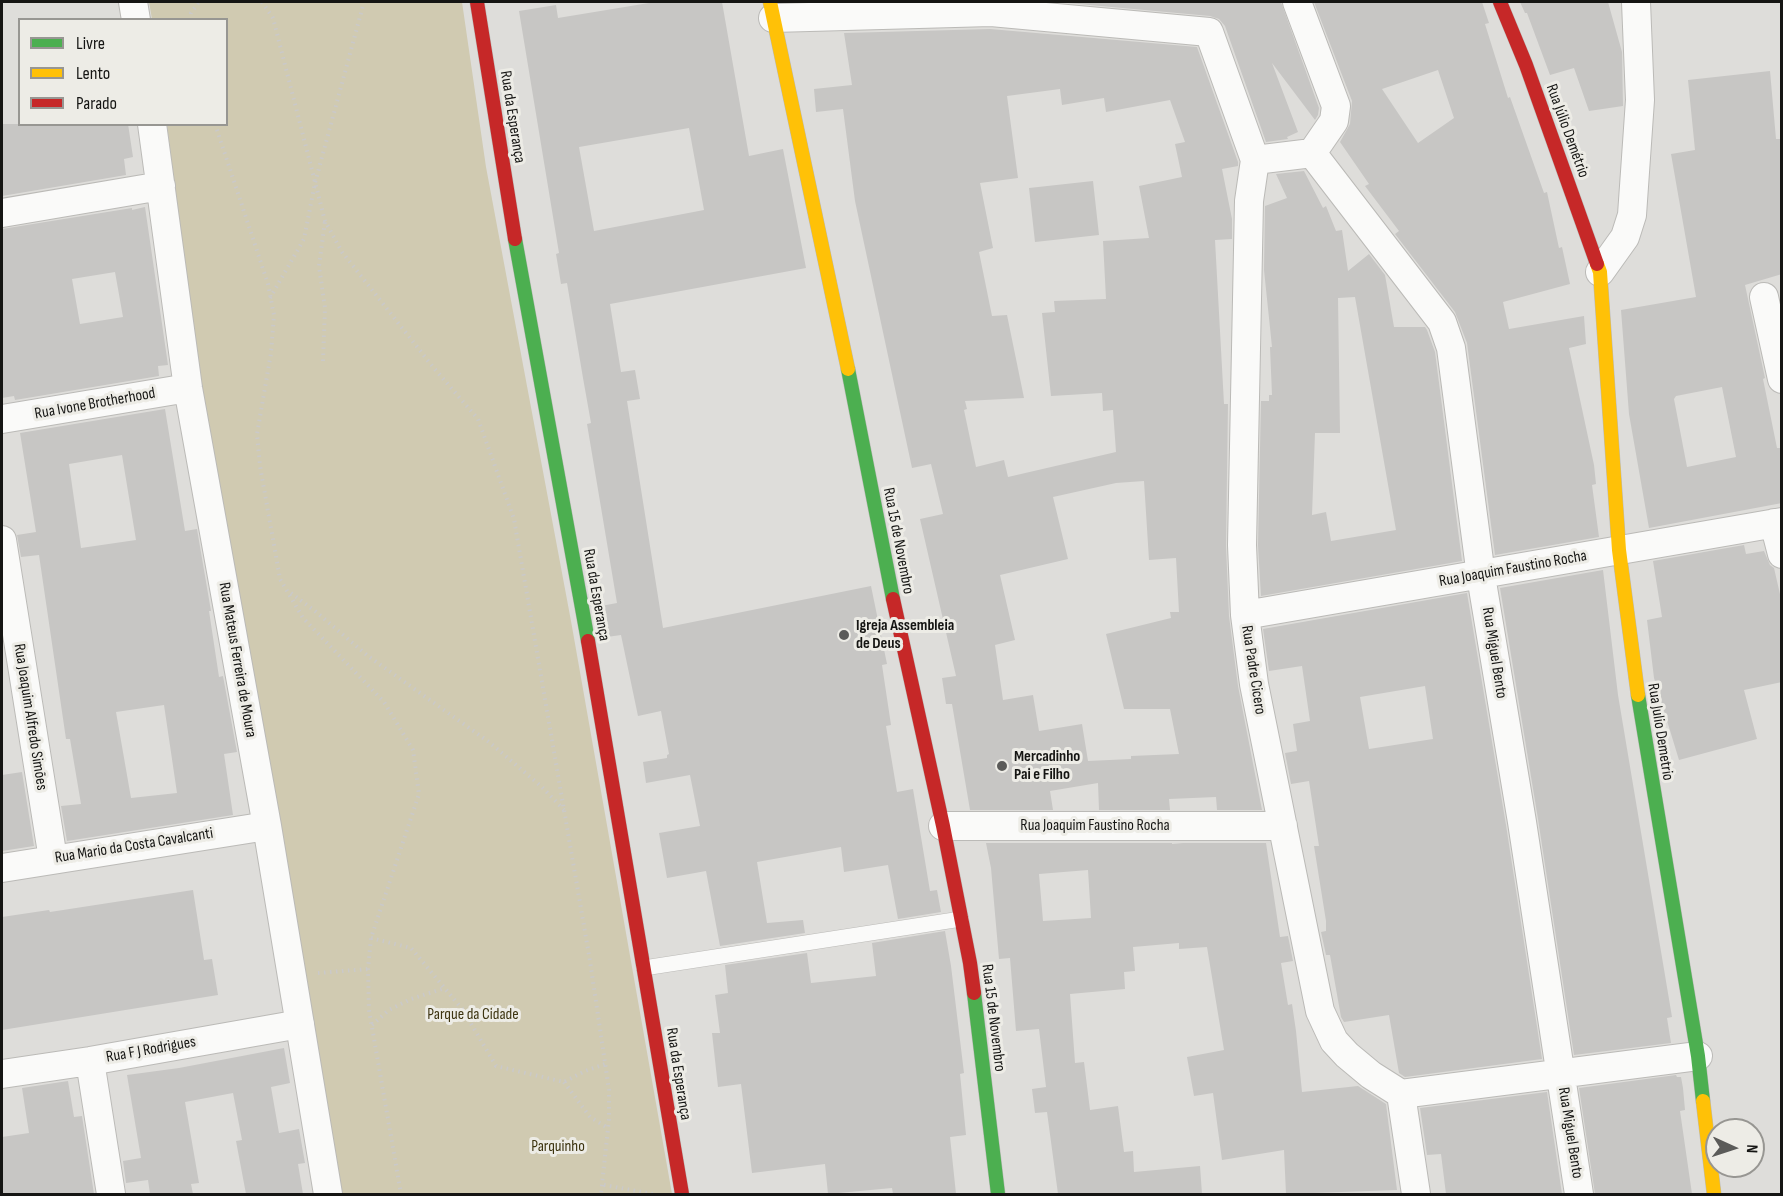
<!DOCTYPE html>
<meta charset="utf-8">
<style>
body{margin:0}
#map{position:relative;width:1783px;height:1196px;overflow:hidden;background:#deddda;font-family:"Sofia Sans Condensed",sans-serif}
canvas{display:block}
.frame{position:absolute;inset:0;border:3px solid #151513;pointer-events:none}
.legend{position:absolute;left:18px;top:18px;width:210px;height:108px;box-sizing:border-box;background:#edece6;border:2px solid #979692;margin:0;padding:8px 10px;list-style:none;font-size:18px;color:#151513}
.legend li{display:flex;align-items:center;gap:12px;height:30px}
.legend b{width:30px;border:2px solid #979692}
.north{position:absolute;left:1705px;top:1118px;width:60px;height:60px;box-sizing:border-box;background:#edece6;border:2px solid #979692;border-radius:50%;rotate:93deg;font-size:16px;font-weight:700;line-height:24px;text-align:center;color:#151513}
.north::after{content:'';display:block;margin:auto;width:21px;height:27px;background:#5b5b59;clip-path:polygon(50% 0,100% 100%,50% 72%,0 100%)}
</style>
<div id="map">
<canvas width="1783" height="1196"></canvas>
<div class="frame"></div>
<ul class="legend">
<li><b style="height:8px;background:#4caf50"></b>Livre</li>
<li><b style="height:8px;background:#ffc107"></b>Lento</li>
<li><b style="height:8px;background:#c62828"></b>Parado</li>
</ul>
<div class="north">N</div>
</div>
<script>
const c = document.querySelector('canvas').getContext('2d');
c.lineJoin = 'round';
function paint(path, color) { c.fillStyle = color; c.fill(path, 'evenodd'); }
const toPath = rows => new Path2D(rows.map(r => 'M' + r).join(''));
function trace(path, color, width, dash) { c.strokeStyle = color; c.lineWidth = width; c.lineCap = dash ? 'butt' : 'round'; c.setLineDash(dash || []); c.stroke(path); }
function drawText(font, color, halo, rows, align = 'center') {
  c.font = font + ' "Sofia Sans Condensed",sans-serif'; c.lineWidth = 6; c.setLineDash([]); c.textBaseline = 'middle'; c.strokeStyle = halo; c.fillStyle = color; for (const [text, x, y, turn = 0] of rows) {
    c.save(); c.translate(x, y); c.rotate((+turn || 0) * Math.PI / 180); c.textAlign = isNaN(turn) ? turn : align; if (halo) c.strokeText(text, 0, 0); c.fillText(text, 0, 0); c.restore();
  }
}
paint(toPath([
 [149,2,462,2,486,167,571,621,672,1194,339,1194,203,413,167,125,226,124,226,20,152,19]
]), '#d0cab1');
paint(toPath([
 [655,2,722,2,749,156,783,149,806,268,610,304,621,372,635,370,640,399,627,401,663,628,871,586,887,664,882,665,891,725,886,726,897,792,913,789,930,891,937,890,941,912,898,919,888,865,844,872,841,847,757,862,767,923,803,920,805,933,720,946,706,871,667,878,659,833,700,826,690,775,646,783,643,762,667,758,667,755,669,754,661,711,638,716,621,635,607,637,601,606,617,603,587,424,591,423,583,378,567,283,561,284,556,254,559,253,519,11,556,5,558,18],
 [689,128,704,210,594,231,579,147],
 [1057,2,1281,2,1319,108,1318,115,1315,120,1272,63,1298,132,1287,137,1288,139,1266,142,1225,26,1219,19,1210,16],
 [1314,2,1482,2,1489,23,1485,24,1508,98,1510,97,1544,193,1547,192,1559,248,1562,247,1570,284,1503,302,1509,329,1584,316,1586,344,1569,348,1594,465,1596,484,1592,485,1599,537,1495,555,1467,343,1455,312,1395,234,1399,231,1365,186,1369,184,1340,142,1350,124,1352,101],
 [1438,70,1454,118,1418,143,1382,89],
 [1520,2,1608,2,1622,52,1623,106,1589,111,1574,68,1550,75,1527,13,1525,13],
 [990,29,1197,47,1238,162,1238,166,1222,169,1232,219,1232,239,1215,240,1224,404,1228,404,1226,546,1229,616,1238,686,1262,810,1217,810,1216,797,1169,799,1170,810,1099,810,1098,783,1050,791,1053,810,970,810,952,704,946,704,942,678,956,676,920,519,943,514,931,464,912,468,855,201,843,109,816,112,814,89,852,85,844,33],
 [1060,89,1062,105,1104,98,1106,112,1170,100,1185,142,1175,144,1182,177,1139,186,1149,238,1103,241,1106,299,1054,301,1055,312,1042,313,1051,396,1102,393,1103,411,1113,410,1116,452,1008,477,1004,460,976,467,964,410,967,409,965,401,1024,398,1007,315,992,316,979,252,993,248,980,183,1018,178,1007,96],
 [1144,481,1149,560,1176,558,1179,612,1170,612,1171,618,1106,634,1124,709,1170,709,1179,754,1131,756,1131,759,1088,761,1082,724,1039,731,1033,695,1003,700,995,645,1015,640,1000,575,1068,559,1053,497,1116,483],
 [1770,71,1776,139,1782,139,1782,274,1745,285,1765,378,1763,379,1777,448,1782,448,1782,503,1649,528,1629,414,1621,310,1696,297,1671,154,1695,150,1688,80],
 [1722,387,1736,457,1687,467,1674,399,1676,396],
 [2,124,128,124,133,157,124,159,126,175,2,196],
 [1304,171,1323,208,1326,206,1336,231,1342,230,1348,271,1369,254,1385,275,1394,327,1425,327,1427,330,1435,352,1462,561,1261,596,1258,545,1261,401,1269,401,1269,395,1272,395,1270,347,1272,347,1264,270,1265,206,1287,198,1276,174],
 [1355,297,1396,530,1331,541,1326,512,1312,515,1315,433,1340,433,1338,298],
 [1093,181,1099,235,1035,242,1029,188],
 [145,207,168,365,158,366,159,376,15,400,14,396,2,398,2,229,132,208,132,210],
 [115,272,123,317,80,324,72,279],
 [165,409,185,531,197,529,211,611,209,611,219,677,223,676,237,752,224,754,233,815,67,841,61,806,81,804,70,739,66,739,39,555,21,557,17,535,36,532,20,433],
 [122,455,136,540,81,548,69,464],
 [164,705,177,793,131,798,116,712],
 [1744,545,1746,554,1764,551,1770,565,1774,568,1782,603,1782,682,1744,690,1757,739,1679,760,1654,678,1647,620,1662,617,1653,561],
 [1603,570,1618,695,1672,1017,1667,1018,1671,1043,1574,1055,1538,819,1500,588],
 [1467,593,1506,825,1542,1059,1405,1077,1399,1073,1389,1015,1344,1022,1341,1017,1330,955,1326,955,1321,932,1326,931,1326,921,1314,846,1319,846,1309,781,1291,784,1285,753,1297,751,1293,724,1310,721,1302,666,1269,671,1263,629],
 [1425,686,1433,739,1369,749,1360,697],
 [22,772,34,846,2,851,2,775],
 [986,843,1172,843,1172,844,1183,843,1266,843,1280,937,1288,936,1293,961,1281,963,1288,1005,1292,1004,1296,1031,1302,1092,1358,1086,1386,1104,1397,1190,1286,1194,1284,1150,1222,1160,1213,1093,1194,1096,1187,1057,1224,1050,1207,947,1179,949,1179,943,1133,947,1135,971,1124,972,1125,989,1070,994,1075,1063,1084,1062,1090,1110,1118,1106,1124,1152,1133,1151,1134,1172,1200,1166,1202,1194,1058,1194,1047,1112,1035,1113,1032,1089,1046,1087,1039,1029,1016,1031,1010,958,999,959,991,868],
 [1088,870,1091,918,1043,921,1039,874],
 [193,890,204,960,212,959,218,995,2,1030,2,917,49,910,50,912],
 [945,931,951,966,964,1073,960,1074,966,1135,950,1137,956,1194,893,1194,892,1188,828,1194,825,1164,752,1173,741,1084,718,1087,712,1033,720,1033,715,995,728,993,725,965,807,953,811,983,876,976,872,943],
 [284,1048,290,1083,271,1087,279,1133,299,1129,305,1163,298,1164,303,1194,246,1194,236,1141,242,1140,233,1093,185,1102,199,1183,191,1184,193,1194,150,1194,148,1180,126,1183,123,1161,141,1158,127,1075,179,1068],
 [1676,1075,1677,1077,1681,1077,1683,1088,1685,1110,1680,1111,1692,1194,1595,1194,1579,1088],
 [68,1081,74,1117,82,1116,94,1194,2,1194,2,1137,29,1133,22,1088],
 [1547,1092,1562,1194,1446,1194,1441,1154,1427,1155,1420,1108]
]), '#c7c6c4');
const lane = toPath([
 [644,968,961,919]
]);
const street = toPath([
 [133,2,136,20],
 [1297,2,1336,106,1334,121,1312,153],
 [773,18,991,12,1209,32,1255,160],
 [152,124,188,388,267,826,328,1194],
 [1312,153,1255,160,1249,201,1242,545,1245,615,1254,684,1320,1011,1334,1041,1347,1055,1371,1075,1401,1094,1416,1194],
 [1312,153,1442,322,1451,348,1481,576,1522,822,1579,1194],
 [2,213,161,186],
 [1600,272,1625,237,1632,215,1640,100,1636,2],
 [1764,297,1782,379],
 [2,419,188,388],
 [1774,523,1782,554],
 [2,540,53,859],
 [1245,615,1782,522],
 [943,826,1283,826],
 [2,868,267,826],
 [90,1061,111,1194],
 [2,1074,90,1061,300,1024],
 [1401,1094,1698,1056]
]);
const fast = toPath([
 [515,239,588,641],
 [848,369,893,599],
 [1638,695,1698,1056,1703,1101],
 [974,993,998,1194]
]);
const slow = toPath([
 [770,2,848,369],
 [1597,264,1600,272,1619,550,1638,695],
 [1703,1101,1714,1194]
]);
const jam = toPath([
 [477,2,515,239],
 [1500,2,1526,65,1597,264],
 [893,599,943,826,970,963,974,993],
 [588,641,682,1194]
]);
trace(lane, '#bbbab7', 16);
trace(street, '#bbbab7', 30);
trace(fast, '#bbbab7', 15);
trace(slow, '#bbbab7', 15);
trace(jam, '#bbbab7', 15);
trace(toPath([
 [262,2,273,18,325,221,342,252,433,367,478,419,514,519,590,961,609,1090,609,1119,601,1194],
 [190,20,191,13,199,2],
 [215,124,268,284,274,315,271,353,257,434,260,466,280,579,303,618,384,702,413,750,419,794,371,938,368,969,369,1010,401,1194],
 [270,298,304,239,315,183,364,2],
 [323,361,325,308,319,266,325,221],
 [291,593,315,611,368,656,489,742,542,787,564,810],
 [371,938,411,948,463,1010,496,1066,564,1082,585,1071,605,1064],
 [318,973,368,969],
 [372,1025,389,1010,411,999,445,988],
 [564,1082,590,1117,608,1128],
 [604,1185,653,1194]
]), '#cac9c9', 4, [1.5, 4.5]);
trace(lane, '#fafaf9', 15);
trace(street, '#fafaf9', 28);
trace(fast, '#4caf50', 14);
trace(slow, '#ffc107', 14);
trace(jam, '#c62828', 14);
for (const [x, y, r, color] of [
 [844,635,6,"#5b5b59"],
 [1002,766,6,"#5b5b59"]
]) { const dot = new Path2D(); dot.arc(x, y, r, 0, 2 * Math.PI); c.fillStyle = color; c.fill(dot); trace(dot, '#edece6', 2); }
drawText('16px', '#151513', '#edece6', [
 ["Rua da Esperança",512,117,81],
 ["Rua Júlio Demétrio",1567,131,70],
 ["Rua Ivone Brotherhood",95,404,-10],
 ["Rua 15 de Novembro",898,541,79],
 ["Rua Joaquim Faustino Rocha",1513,569,-10],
 ["Rua da Esperança",596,595,80],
 ["Rua Miguel Bento",1494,653,81],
 ["Rua Mateus Ferreira de Moura",237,660,80],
 ["Rua Padre Cicero",1253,670,81],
 ["Rua Joaquim Alfredo Simões",30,717,81],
 ["Rua Julio Demetrio",1660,732,81],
 ["Rua Joaquim Faustino Rocha",1095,826],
 ["Rua Mario da Costa Cavalcanti",134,846,-9],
 ["Rua 15 de Novembro",993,1018,83],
 ["Rua F J Rodrigues",151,1050,-10],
 ["Rua da Esperança",678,1074,81],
 ["Rua Miguel Bento",1570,1133,81]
]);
drawText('bold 16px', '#151513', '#edece6', [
 ["Igreja Assembleia",856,626],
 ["de Deus",856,644],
 ["Mercadinho",1014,757],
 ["Pai e Filho",1014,775]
], 'left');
drawText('16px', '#3d3410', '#edece6', [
 ["Parque da Cidade",473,1015],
 ["Parquinho",558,1147]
]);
</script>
